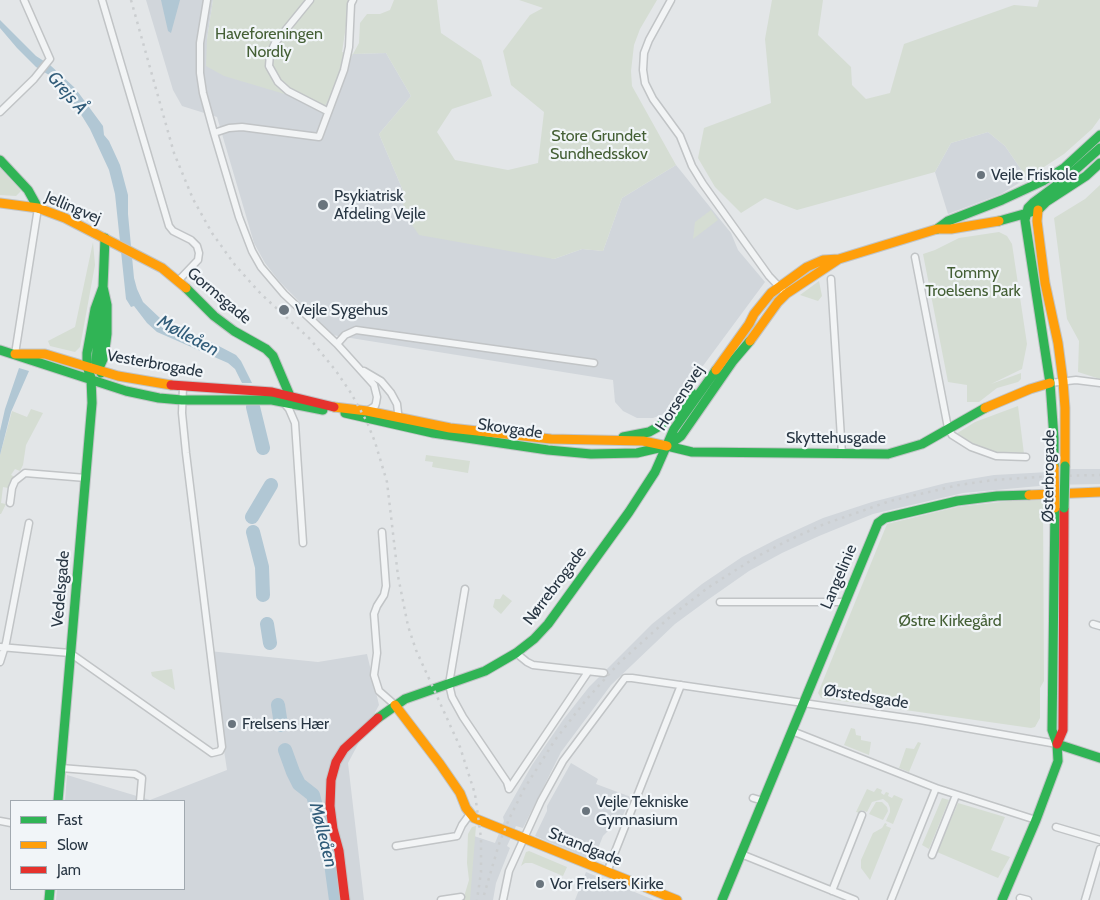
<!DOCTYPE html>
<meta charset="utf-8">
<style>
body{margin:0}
#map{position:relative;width:1100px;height:900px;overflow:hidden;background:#e3e6e8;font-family:Cabin,sans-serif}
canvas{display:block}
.legend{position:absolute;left:10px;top:800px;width:175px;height:90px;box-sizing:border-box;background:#f1f5f8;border:1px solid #a1a9b0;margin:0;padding:6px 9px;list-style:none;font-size:15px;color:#283643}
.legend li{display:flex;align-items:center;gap:10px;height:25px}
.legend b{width:25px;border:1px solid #a1a9b0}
</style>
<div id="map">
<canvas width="1100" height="900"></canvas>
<ul class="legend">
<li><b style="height:6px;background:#30b455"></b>Fast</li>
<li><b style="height:6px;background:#ff9f0a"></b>Slow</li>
<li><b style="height:6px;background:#e5322d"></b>Jam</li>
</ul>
</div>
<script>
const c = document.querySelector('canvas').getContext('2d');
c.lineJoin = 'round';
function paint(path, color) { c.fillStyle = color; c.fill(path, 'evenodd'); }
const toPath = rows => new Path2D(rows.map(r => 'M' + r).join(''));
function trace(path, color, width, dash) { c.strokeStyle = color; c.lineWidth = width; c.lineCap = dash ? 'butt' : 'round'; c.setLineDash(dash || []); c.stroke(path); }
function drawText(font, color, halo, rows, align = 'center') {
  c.font = font + ' Cabin,sans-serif'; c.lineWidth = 4.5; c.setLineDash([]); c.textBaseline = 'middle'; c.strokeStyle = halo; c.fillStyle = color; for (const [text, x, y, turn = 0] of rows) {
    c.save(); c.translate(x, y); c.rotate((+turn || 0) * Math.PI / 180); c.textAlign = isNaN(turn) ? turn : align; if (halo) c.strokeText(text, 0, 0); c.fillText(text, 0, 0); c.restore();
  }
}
paint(toPath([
 [146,0,213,0,207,39,324,106,353,54,386,53,411,96,379,134,404,193,404,213,554,259,582,249,603,251,622,198,676,165,731,233,738,250,765,282,677,401,667,413,653,418,637,418,623,411,615,402,613,380,332,335,279,281,265,263,254,243,217,117,182,106,173,90],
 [988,132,1005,146,1027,178,1001,194,948,214,935,172,951,143],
 [1072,469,1100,469,1100,484,1050,485,963,493,873,514,819,536,782,553,749,571,709,599,675,624,611,685,561,752,523,828,516,826,507,846,510,848,496,883,493,900,467,900,471,872,471,835,495,843,504,821,503,817,532,765,563,720,589,687,652,624,702,584,742,557,777,539,823,518,872,502,946,483,994,475,1049,472],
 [209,651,318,662,367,654,379,705,348,763,364,900,56,900,57,889,184,889,184,801,65,801,67,775,150,800,227,770],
 [571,763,598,779,596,784,631,797,620,822,614,820,611,828,603,836,599,846,590,859,535,836,547,811,547,806],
 [586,872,654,900,575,900]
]), '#d1d6db');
paint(toPath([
 [213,0,350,0,342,52,353,54,359,43,360,23,367,14,380,14,390,10,394,0,437,0,441,33,481,60,492,96,452,109,437,132,455,160,508,170,538,163,544,112,511,85,503,51,530,15,543,8,519,0,657,0,640,29,634,45,631,71,632,86,676,165,622,198,603,251,582,249,554,259,419,235,403,212,404,193,379,134,411,96,386,53,353,54,325,106,224,76,206,66,207,39],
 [772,0,823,0,818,35,851,67,852,85,866,99,890,93,904,44,1014,5,1037,7,1039,0,1100,0,1100,118,1092,129,1064,154,1027,178,1005,146,988,132,951,143,935,172,797,210,765,198,741,213,715,187,698,158,704,128,771,103,765,39],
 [0,168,21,191,16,196,0,195],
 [1100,185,1100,379,1078,372,1079,341,1067,319,1054,218,1085,199],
 [711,210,718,220,693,239,695,222],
 [999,232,1007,236,1012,244,1027,344,1022,369,991,384,1021,373,1021,379,1018,382,997,388,979,402,967,402,967,385,948,382,923,254,935,250,959,238],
 [93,242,95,265,80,347,75,352,50,346,48,341,75,327],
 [819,281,822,296,818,301,800,295],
 [1018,406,1024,454,1002,454,979,448,956,434,975,422],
 [31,409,43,413,26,445,23,465,20,471,15,469,11,475,15,477,8,488,3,487,1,503,6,504,1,514,0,514,0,455,12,411,27,417],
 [426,455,470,461,468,473,432,467,433,462,425,461],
 [1043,500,1044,681,1040,688,1040,718,1035,727,1031,728,821,698,818,693,887,524,957,507,1010,501],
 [503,594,512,601,501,614,493,607,495,599,500,599],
 [172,669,175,690,152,676,151,672],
 [851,728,855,729,856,735,861,736,861,740,871,742,869,755,844,745],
 [918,742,921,743,909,772,899,768,906,748,914,749],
 [877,788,882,790,881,793,884,795,886,792,889,793,888,796,892,798,894,795,903,799,893,824,886,821,890,812,890,808,888,803,883,799,872,802,867,812,862,810,860,813,856,812,867,789,874,792],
 [942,798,949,800,929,849,922,845],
 [876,802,882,802,887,807,888,811,883,820,869,814],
 [958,803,1005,817,991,850,1010,857,998,878,937,852],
 [885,823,887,824,886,826,891,828,870,880,861,868,861,860,873,833,882,828],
 [476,826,470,900,463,900,469,880,467,863,468,834,472,827],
 [529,851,567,867,563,876,532,863,525,863,521,866,526,852]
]), '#d5ddd3');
paint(toPath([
 [161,0,180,0,171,33,168,31],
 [0,20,36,56,50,65,75,88,103,126,104,135,109,141,120,165,128,195,128,214,134,278,137,289,143,302,161,319,175,328,213,343,236,355,241,361,252,383,242,383,235,369,228,363,157,332,147,323,134,306,131,307,126,299,115,194,109,170,90,129,77,108,49,75,36,67,17,48,0,28],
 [19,368,29,371,11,412,0,455,0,431,5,409]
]), '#b1c7d4');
trace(toPath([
 [253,407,263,448],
 [252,517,271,485],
 [253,532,262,567,263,595],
 [267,624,270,643],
 [278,705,281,725],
 [285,750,293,772,299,784,313,795,331,863,336,900]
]), '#b1c7d4', 14);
const street = toPath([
 [102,0,169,226,173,231,191,240,197,246,199,253,198,260,178,281],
 [207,0,200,43,200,73,203,93,214,133],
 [310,0,275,43,270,54,269,66,278,82,288,91,327,111],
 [353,0,351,4,349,47,344,70,319,137,242,127,229,128,214,133,239,217,252,251,261,267,284,294,337,344,374,385,377,397,376,403,375,406,367,411],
 [671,0,649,40,644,53,643,70,645,83,653,99,680,136,692,166,703,184,769,276,786,294],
 [0,112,34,79,50,59,24,0],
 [915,257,948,428,952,435,971,447,996,456,1026,457],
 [831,279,842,454],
 [337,344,345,335,356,330,594,363],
 [15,354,38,208],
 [364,371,381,381,391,393,397,404,399,421],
 [1050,383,1076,380,1100,383],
 [284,403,289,409,295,423,303,543],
 [10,503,12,488,15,481,25,473,86,478],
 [382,532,386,586,384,595,377,606,374,614,377,653,374,675,379,691,395,705],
 [465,589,449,684,452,697,463,717,507,782,509,789],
 [720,602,845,602],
 [1093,624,1100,626],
 [0,647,70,653,212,753,220,751,222,747,186,453,182,413,183,387],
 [516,653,527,662,533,665,604,673],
 [0,662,6,643,29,523],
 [792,731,936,788,1036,820],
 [61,768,135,774,142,778,140,801],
 [509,789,588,672],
 [753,798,763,801],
 [0,821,11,823],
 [1056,827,1100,840],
 [396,846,457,836,462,825,470,814],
 [741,854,855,900],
 [932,855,956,795],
 [607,872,681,685],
 [832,891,862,815],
 [1020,898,1028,900],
 [441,900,461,897],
 [503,900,509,871,541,801,563,761,625,678,632,678,920,720,1057,744],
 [891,900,936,788],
 [1085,900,1100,849]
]);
const fast = toPath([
 [0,160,28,190,38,208],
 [999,221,1038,210,1046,202,1086,176,1100,163],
 [937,229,948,221,1002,200,1043,181,1064,168,1100,135],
 [186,288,214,316,234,331,266,349,273,356,290,396],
 [100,307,96,362,101,373],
 [0,350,126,391,159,398,182,400,272,400,323,410],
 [98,370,104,357,107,334,107,305,103,287],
 [345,413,433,433,548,450,591,454,637,453,667,446,681,436,733,361,750,341],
 [623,437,649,432,658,427,673,415,692,393],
 [667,446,692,452,888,454,922,444,985,408],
 [1054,467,1054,438,1050,383,1025,220,1028,208,1034,202,1065,179,1100,148],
 [378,718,405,699,485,671,516,653,534,639,548,624,629,512,655,472,674,429,716,370],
 [1057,744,1100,758],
 [58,801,92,403,91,378,87,366,87,353,95,309,103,287,105,238],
 [49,900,50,889],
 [722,900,878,523,885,518,957,501,997,496,1029,495],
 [1002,900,1036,820,1058,761,1057,744,1052,730,1055,508]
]);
const slow = toPath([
 [0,203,38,208,65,218,162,268,186,288],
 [1038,210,1037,221,1045,283,1058,343,1063,381,1065,408,1065,466],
 [750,341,778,302,786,294,839,259],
 [15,354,45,354,118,376,171,385],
 [716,370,749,324,754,314,771,293,807,267,823,260,839,259,937,229,951,229,999,221],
 [334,407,367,411,450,428,551,439,643,441,667,446],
 [985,408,1030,389,1050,383],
 [1029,495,1100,492],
 [395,705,440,764,460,793,466,808,474,818,677,900]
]);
const jam = toPath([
 [171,385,272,392,334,407],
 [1057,744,1063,730,1064,508],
 [345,900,339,851,333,829,330,806,331,780,336,762,344,749,378,718]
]);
trace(street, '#c1c4c6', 9);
trace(fast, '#c1c4c6', 11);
trace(slow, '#c1c4c6', 11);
trace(jam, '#c1c4c6', 11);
trace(street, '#f2f4f5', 6);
trace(fast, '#30b455', 9);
trace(slow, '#ff9f0a', 9);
trace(jam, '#e5322d', 9);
trace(toPath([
 [131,0,174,153,193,199,212,233,235,265,261,294,310,339,336,371,351,393,367,422,375,442,387,482,398,576,408,626,416,650,460,747,475,794,481,838,481,872,477,900],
 [484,895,499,844,509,819,524,789,555,740,586,700,619,663,671,616,709,587,758,556,787,541,822,525,890,501,959,485,993,480,1055,476,1100,475]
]), '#cbced0', 2.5, [2.5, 5]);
const fastBridge = toPath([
 [1064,508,1065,466]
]);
const slowBridge = toPath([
 [1054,467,1055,508]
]);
trace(fastBridge, '#c1c4c6', 11, []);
trace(slowBridge, '#c1c4c6', 11, []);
trace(fastBridge, '#30b455', 9);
trace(slowBridge, '#ff9f0a', 9);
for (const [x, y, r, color] of [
 [981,175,5,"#69747d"],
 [323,205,6,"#69747d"],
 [284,310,6,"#69747d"],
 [232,724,5,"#69747d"],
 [586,811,5,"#69747d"],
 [540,884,5,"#69747d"]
]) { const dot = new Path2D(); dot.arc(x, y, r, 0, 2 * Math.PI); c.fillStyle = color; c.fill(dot); trace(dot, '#f1f5f8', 2); }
drawText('16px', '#445f35', '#f1f5f8', [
 ["Haveforeningen",269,34],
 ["Nordly",269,52],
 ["Store Grundet",599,136],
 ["Sundhedsskov",599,154],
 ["Tommy",973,273],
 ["Troelsens Park",973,291],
 ["Østre Kirkegård",950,621]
]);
drawText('16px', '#283643', '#f1f5f8', [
 ["Vejle Friskole",991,175],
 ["Psykiatrisk",334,196],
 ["Afdeling Vejle",334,214],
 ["Vejle Sygehus",295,310],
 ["Frelsens Hær",242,724],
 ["Vejle Tekniske",596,802],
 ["Gymnasium",596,820],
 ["Vor Frelsers Kirke",550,884]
], 'left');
drawText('16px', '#283643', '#f1f5f8', [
 ["Jellingvej",73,208,23],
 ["Gormsgade",219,296,40],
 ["Vesterbrogade",155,364,10],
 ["Horsensvej",680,398,-57],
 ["Skovgade",510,429,8],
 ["Skyttehusgade",836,438],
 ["Østerbrogade",1049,476,-89],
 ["Langelinie",839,577,-67],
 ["Nørrebrogade",555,586,-53],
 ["Vedelsgade",61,589,-85],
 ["Ørstedsgade",866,697,9],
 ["Strandgade",585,847,22]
]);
drawText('italic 18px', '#315c79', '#f1f5f8', [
 ["Grejs Å",67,93,49],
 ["Mølleåen",188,336,28],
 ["Mølleåen",323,835,76]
]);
</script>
